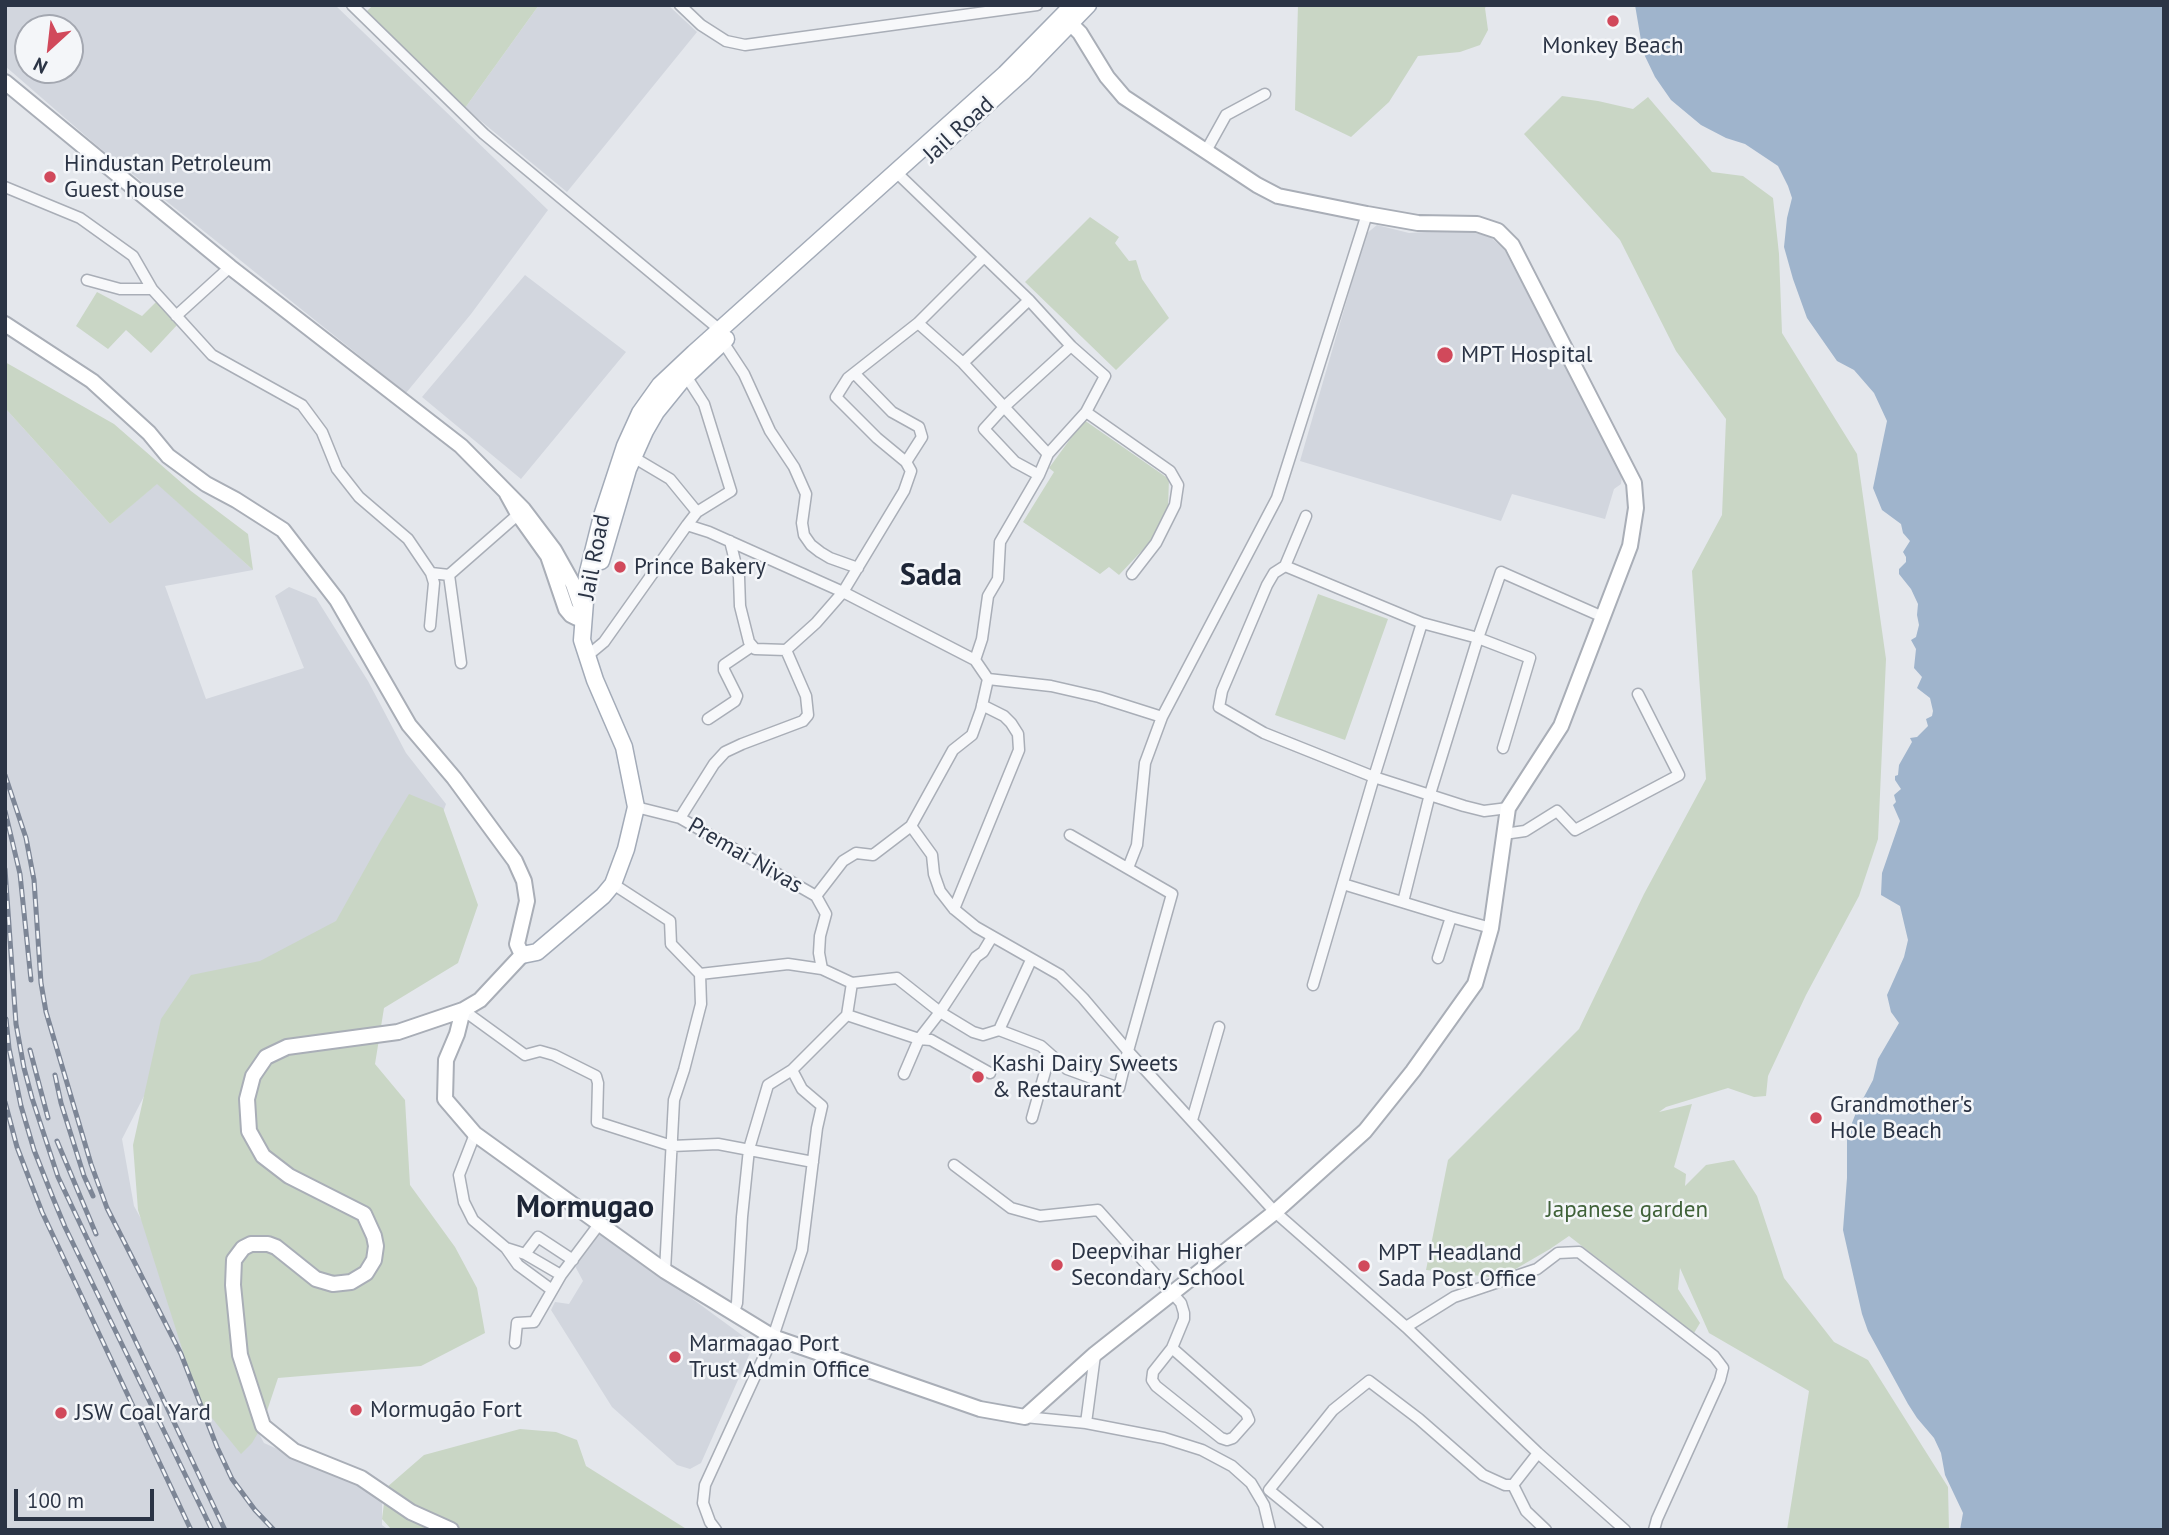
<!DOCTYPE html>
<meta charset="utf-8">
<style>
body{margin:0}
#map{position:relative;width:2169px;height:1535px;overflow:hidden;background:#e4e7ec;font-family:"PT Sans",sans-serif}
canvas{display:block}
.frame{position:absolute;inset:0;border:7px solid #2b3445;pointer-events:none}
.north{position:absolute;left:14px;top:14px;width:70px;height:70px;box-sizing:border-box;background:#f4f6f9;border:2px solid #a4a8b1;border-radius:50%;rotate:207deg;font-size:19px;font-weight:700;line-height:28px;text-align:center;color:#2b3445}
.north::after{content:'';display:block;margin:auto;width:24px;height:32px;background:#d1495b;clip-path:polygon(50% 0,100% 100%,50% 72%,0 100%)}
.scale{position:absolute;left:14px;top:1489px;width:140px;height:32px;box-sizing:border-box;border:4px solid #2b3445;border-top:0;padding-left:9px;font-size:21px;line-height:24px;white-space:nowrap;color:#2b3445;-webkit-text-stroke:5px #f4f6f9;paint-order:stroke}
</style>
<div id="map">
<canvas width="2169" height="1535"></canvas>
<div class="frame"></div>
<div class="north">N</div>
<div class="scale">100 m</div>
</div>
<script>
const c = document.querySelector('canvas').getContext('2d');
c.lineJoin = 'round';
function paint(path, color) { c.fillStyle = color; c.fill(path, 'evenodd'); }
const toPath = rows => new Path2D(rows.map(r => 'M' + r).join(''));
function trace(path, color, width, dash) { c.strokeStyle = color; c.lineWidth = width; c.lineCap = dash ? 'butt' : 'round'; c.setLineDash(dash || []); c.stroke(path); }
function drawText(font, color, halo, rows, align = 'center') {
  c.font = font + ' "PT Sans",sans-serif'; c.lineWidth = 5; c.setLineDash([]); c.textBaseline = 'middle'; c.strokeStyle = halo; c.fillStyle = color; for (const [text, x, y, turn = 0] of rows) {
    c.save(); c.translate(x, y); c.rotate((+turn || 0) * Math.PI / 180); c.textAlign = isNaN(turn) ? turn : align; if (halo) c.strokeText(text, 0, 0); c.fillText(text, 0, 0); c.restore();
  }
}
paint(toPath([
 [5,5,335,5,548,210,471,314,406,393,95,144,5,66],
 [70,28,70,70,28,70,28,28],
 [539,5,668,5,697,32,567,192,465,108],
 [1377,225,1409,233,1461,230,1489,236,1504,249,1622,475,1621,484,1614,489,1605,519,1512,494,1501,521,1300,461,1366,234],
 [525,275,626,352,521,479,422,397],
 [5,408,110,524,157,483,253,570,165,586,206,699,304,668,275,596,289,587,316,598,368,681,406,753,446,804,406,913,161,1063,122,1139,134,1206,264,1443,382,1496,382,1525,389,1530,5,1530],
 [601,1232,754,1344,701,1463,690,1469,677,1465,612,1407,551,1310,555,1302,569,1304,583,1281,575,1266]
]), '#d2d6de');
paint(toPath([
 [373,5,539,5,465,108,366,12],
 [1298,5,1487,5,1485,8,1488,30,1480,45,1460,52,1418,56,1389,102,1351,137,1295,110],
 [1562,96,1598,101,1633,109,1648,97,1712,172,1743,176,1773,198,1779,254,1782,333,1857,454,1886,659,1878,839,1859,896,1806,995,1768,1076,1766,1096,1754,1097,1728,1088,1666,1107,1659,1112,1692,1104,1674,1167,1686,1174,1685,1186,1706,1165,1734,1160,1757,1196,1784,1278,1834,1342,1868,1360,1948,1487,1949,1530,1787,1530,1809,1391,1709,1333,1680,1268,1678,1289,1700,1323,1694,1333,1569,1236,1550,1249,1500,1278,1426,1270,1448,1160,1579,1029,1644,894,1706,779,1692,571,1722,515,1726,419,1676,351,1620,240,1524,134],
 [1090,217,1119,237,1115,243,1129,261,1136,260,1142,279,1169,318,1116,370,1025,282],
 [97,292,142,316,156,302,178,324,151,353,126,330,108,349,76,326],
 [5,362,114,424,191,491,248,534,253,570,157,484,110,524,5,408],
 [1084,420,1169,479,1168,507,1153,539,1119,575,1109,567,1100,574,1023,522,1054,472,1049,468],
 [1318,594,1388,619,1345,740,1275,715],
 [409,794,443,808,478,905,458,963,384,1008,375,1064,405,1100,410,1185,455,1247,477,1288,485,1333,421,1366,278,1378,262,1426,252,1443,241,1454,199,1402,138,1210,133,1145,161,1019,191,975,260,961,336,921,380,842],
 [520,1429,556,1432,577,1440,586,1466,688,1530,392,1530,382,1519,386,1488,424,1455]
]), '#c9d6c5');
paint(toPath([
 [1635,5,2164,5,2164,1530,1960,1530,1963,1513,1945,1475,1941,1453,1934,1438,1917,1418,1908,1404,1868,1331,1862,1314,1843,1230,1847,1178,1847,1136,1857,1110,1873,1080,1878,1059,1899,1023,1891,1012,1887,995,1904,957,1908,940,1900,906,1881,895,1882,873,1900,821,1893,805,1896,802,1894,795,1901,789,1895,780,1895,776,1898,775,1899,765,1912,742,1910,738,1917,737,1928,726,1926,719,1932,716,1933,711,1930,698,1917,688,1922,677,1914,668,1916,649,1911,640,1916,637,1919,625,1917,615,1918,604,1911,589,1899,574,1899,569,1906,562,1906,557,1903,552,1910,541,1903,533,1901,524,1882,510,1873,488,1887,421,1874,393,1854,370,1837,361,1807,318,1793,279,1784,247,1787,218,1792,198,1788,186,1778,166,1745,144,1726,138,1701,125,1671,100,1655,77,1643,52]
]), '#9fb4cc');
const street = toPath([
 [352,5,484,134,720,330],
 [680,5,701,25,726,41,745,45,1037,5],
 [1206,151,1226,115,1265,94],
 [896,172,1029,300,1071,346,1105,376,1086,412,1170,471,1178,485,1175,505,1156,543,1132,574],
 [5,187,80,218,133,256,152,289,212,355,302,405,322,432,337,469,359,497,408,539,431,573,449,575,522,511],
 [87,280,120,289,152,289],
 [176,316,230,267],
 [918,323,963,363,1048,454],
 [723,342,744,374,770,431,794,467,806,494,802,523,804,535,811,545,820,552,830,558,858,568],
 [963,363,1029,300],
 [855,374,892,412,919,427,922,437,906,462],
 [686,376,704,404,731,491,697,512,687,525],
 [633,457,670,479,697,512],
 [1039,475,1015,462,984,429,1004,407,1071,346],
 [730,541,739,577,740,606,749,642,755,649,786,650,816,623,843,592,904,491,911,471,906,462,877,438,836,397,848,378,918,323,984,257],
 [1285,566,1306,516],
 [449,575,461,663],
 [430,626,434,583,431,573],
 [586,657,604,642,687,525,709,532,843,592,975,660,988,679,981,710,972,735,953,750,911,826,932,855,934,874,940,891,954,909,976,927,1060,975,1083,998,1128,1051,1275,1212,1406,1327,1538,1453,1625,1530],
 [975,660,982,639,988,596,998,579,1000,542,1039,475,1048,454,1086,412],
 [988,679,1051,686,1099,697,1162,717],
 [708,719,735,701,737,696,724,670,724,665,752,646],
 [636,807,680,818,816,896,843,861,856,853,873,855,911,826],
 [1508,808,1484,811,1464,806,1374,777,1264,733,1219,707,1222,691,1267,585,1274,573,1285,566,1422,623,1478,638,1501,572,1603,617],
 [680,818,714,764,725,752,742,744,803,721,808,715,806,696,786,650],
 [1504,834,1525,831,1557,811,1575,830,1679,775,1638,694],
 [1128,868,1137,845,1145,763,1162,717,1277,498,1367,214],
 [613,884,670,921,671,944,700,974,701,1004,684,1070,674,1100,665,1271],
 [1343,884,1451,917],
 [816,896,826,914,820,936,819,953,822,969],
 [1403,902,1430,794,1478,638,1530,658,1503,748],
 [954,909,1019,750,1018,734,1011,723,1004,716,982,705],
 [1438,958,1451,917,1491,928],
 [700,974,788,964,822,969,852,983,897,978,940,1012,973,1032,983,1035,999,1030,1041,1046,1067,1069,1119,1088,1128,1051,1172,894,1070,835],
 [1313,985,1374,777,1422,623],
 [463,1010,525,1055,540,1051,554,1055,596,1076,598,1083,597,1122,672,1146,718,1144,813,1162],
 [847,1015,919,1039,931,1040,990,1073],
 [999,1030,1031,960],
 [904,1074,919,1039,940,1012,976,957,983,952,992,937],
 [1032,1118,1050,1054],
 [1192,1120,1219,1027],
 [475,1134,459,1175,464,1202,473,1220,506,1248,518,1265,552,1290],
 [954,1165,1011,1208,1040,1216,1098,1210,1181,1303,1184,1313,1184,1319,1172,1348,1246,1413,1249,1420,1233,1438,1227,1440,1221,1438,1156,1386,1152,1380,1153,1372,1172,1348],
 [506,1248,525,1254,561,1275],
 [525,1254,538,1237,573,1260],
 [733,1314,737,1303,742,1217,749,1149,768,1085,792,1070,847,1015,852,983],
 [1406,1327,1454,1297,1537,1269,1558,1253,1579,1252,1714,1356,1723,1368,1720,1380,1657,1519,1654,1530],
 [515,1343,517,1323,534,1322,561,1275,600,1223],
 [1025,1417,1086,1423,1164,1438,1202,1450,1232,1466,1251,1483,1264,1505,1270,1530],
 [1086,1423,1095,1355],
 [1513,1485,1526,1511,1546,1530],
 [1513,1485,1538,1453],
 [716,1530,710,1522,703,1503,705,1485,773,1337,802,1250,817,1128,822,1106,802,1089,792,1070],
 [1318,1530,1269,1490,1333,1410,1369,1381,1419,1419,1483,1475,1505,1485,1513,1485]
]);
const secondary = toPath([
 [5,82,230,267,461,446,523,509,554,550,573,584,584,616,577,618,571,615,566,609,548,556,518,514,507,494],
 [5,324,92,381,149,433,168,456,206,484,236,500,283,530,337,600,409,725,454,778,515,861,524,881,527,901,517,944,522,955,480,1000,463,1010,398,1032,287,1047,266,1057,253,1076,247,1099,249,1131,263,1156,289,1176,364,1214,374,1236,376,1246,374,1260,366,1273,351,1282,333,1284,316,1279,276,1247,268,1244,251,1244,243,1248,234,1260,233,1285,240,1355,263,1426,294,1451,361,1478,411,1512,451,1530],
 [463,1010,457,1034,446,1060,445,1099,475,1134,665,1271,773,1337,980,1409,1025,1417,1095,1354,1275,1212,1365,1131,1413,1071,1475,984,1491,928,1508,808,1561,726,1630,546,1636,508,1634,483,1512,245,1498,231,1477,224,1418,223,1367,214,1278,196,1257,185,1124,97,1107,77,1080,33,1063,16]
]);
const primary = toPath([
 [941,146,1024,71,1088,5],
 [601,561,628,469,645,431,656,412,682,380,726,339],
 [522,955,537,952,603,896,613,884,626,849,636,807,624,747,595,680,582,640,587,576,602,516,625,446,640,413,660,385,694,353,1005,74,1073,5]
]);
trace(street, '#a9aeb7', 13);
trace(secondary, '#a9aeb7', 18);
trace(primary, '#a3abb8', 19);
trace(street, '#f7f8fa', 10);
trace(secondary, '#fff', 14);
trace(primary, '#fff', 16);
const rail = toPath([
 [5,775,26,838,34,880,41,983,46,1012,91,1164,107,1208,181,1354,217,1447,232,1479,255,1510,274,1530],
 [5,811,20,874,31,980],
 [5,869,16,1024,24,1068,32,1098,58,1177,225,1530],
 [6,1019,9,1048,21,1106,34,1150,53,1198,65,1227,212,1530],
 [30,1050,48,1118],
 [55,1075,61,1103,84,1176,93,1196],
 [5,1102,17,1147,42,1212,191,1530],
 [57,1141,96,1234]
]);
trace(rail, '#7d8696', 5);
trace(rail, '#f4f6f9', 2.5, [8]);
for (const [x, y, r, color] of [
 [1613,21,7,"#d1495b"],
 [50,177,7,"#d1495b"],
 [1445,355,9,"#d1495b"],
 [620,567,7,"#d1495b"],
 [978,1077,7,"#d1495b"],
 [1816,1118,7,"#d1495b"],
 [1057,1265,7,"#d1495b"],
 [1364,1266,7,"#d1495b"],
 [675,1357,7,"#d1495b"],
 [356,1410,7,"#d1495b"],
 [61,1413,7,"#d1495b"]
]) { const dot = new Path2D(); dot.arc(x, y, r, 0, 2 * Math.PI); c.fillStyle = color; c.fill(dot); trace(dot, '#f4f6f9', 2.5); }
drawText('23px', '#2b3445', '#f4f6f9', [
 ["Monkey Beach",1613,46,"center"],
 ["Hindustan Petroleum",64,164],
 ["Guest house",64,190],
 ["MPT Hospital",1461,355],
 ["Prince Bakery",634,567],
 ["Kashi Dairy Sweets",992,1064],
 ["& Restaurant",992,1090],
 ["Grandmother's",1830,1105],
 ["Hole Beach",1830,1131],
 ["Deepvihar Higher",1071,1252],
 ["Secondary School",1071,1278],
 ["MPT Headland",1378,1253],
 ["Sada Post Office",1378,1279],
 ["Marmagao Port",689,1344],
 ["Trust Admin Office",689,1370],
 ["Mormugão Fort",370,1410],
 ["JSW Coal Yard",75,1413]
], 'left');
drawText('23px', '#2b3445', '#f4f6f9', [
 ["Jail Road",959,130,-42],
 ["Jail Road",595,557,-79],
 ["Premai Nivas",745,856,30]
]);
drawText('23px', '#3f6138', '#f4f6f9', [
 ["Japanese garden",1627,1210]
]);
drawText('bold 30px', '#1d2536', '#f4f6f9', [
 ["Sada",931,576],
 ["Mormugao",585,1208]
]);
</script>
